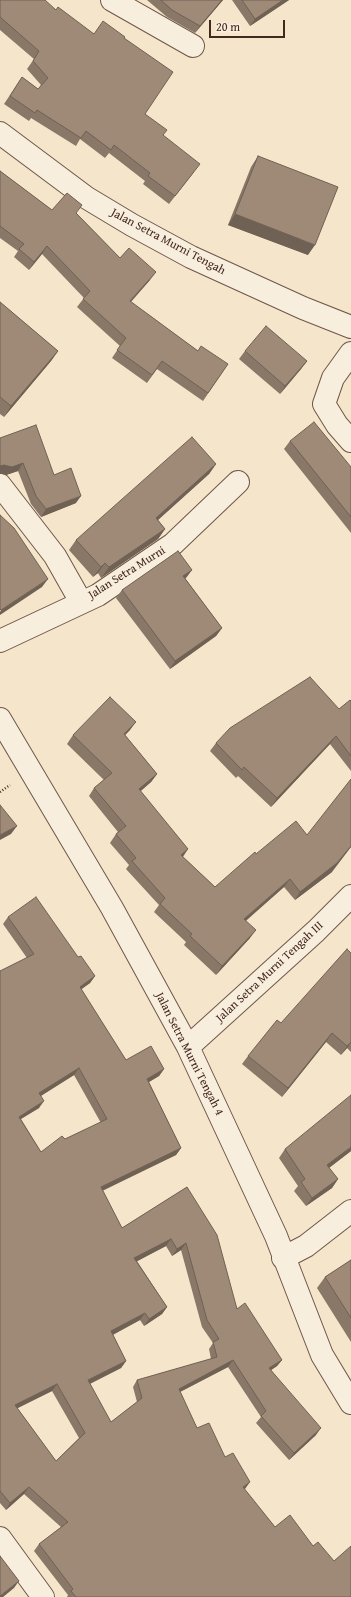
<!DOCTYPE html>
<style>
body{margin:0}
#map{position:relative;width:351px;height:1597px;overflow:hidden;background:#f4e5cb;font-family:"Gentium Book Plus",serif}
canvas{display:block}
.scale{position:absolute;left:209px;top:20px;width:76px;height:18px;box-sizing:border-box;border:2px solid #43281e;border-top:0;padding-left:5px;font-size:12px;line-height:14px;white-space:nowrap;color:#43281e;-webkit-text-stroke:3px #f8eedd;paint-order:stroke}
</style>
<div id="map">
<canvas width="351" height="1597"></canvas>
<div class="scale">20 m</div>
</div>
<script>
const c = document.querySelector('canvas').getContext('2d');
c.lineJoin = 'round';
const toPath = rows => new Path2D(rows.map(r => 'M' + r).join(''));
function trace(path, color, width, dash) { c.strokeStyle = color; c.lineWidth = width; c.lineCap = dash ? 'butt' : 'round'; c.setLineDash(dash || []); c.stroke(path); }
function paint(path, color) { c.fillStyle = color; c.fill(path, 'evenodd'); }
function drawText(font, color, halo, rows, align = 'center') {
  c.font = font + ' "Gentium Book Plus",serif'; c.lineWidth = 3; c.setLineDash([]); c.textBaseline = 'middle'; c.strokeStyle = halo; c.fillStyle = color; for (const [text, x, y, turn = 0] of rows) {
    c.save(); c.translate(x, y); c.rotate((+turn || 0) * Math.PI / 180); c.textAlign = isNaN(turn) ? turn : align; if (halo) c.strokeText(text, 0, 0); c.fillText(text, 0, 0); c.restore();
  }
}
const minor = toPath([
 [112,0,193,46],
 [0,133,87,198,132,225,191,257,303,308,351,327],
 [351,353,333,378,324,404,337,425,351,441],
 [0,485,55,556,81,602],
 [0,641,98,595,173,544,238,482],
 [0,719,112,908,188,1047,276,1236,322,1355,351,1403],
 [188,1047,316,931,351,896],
 [283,1258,306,1246,351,1211],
 [0,1538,43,1597]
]);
trace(minor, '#6f5749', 24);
trace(toPath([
 [0,792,10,785]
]), '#43281e', 2.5, [1, 2]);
trace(minor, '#f8eedd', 22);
paint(toPath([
 [0,0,56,10,94,34,124,38,145,114,194,172,169,204,143,184,145,181,109,153,105,158,80,139,76,146,31,118,29,121,4,104,22,77,38,89,41,85,27,69,34,59,0,30],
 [147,0,223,0,195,33,167,17],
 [232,0,289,0,250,26],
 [258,156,308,255,228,225,251,167],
 [0,171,52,210,76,213,120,258,150,280,131,302,198,351,228,364,203,401,157,369,147,383,112,358,120,346,77,307,84,298,42,254,29,270,14,257,18,251,0,238],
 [0,302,58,351,51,361,4,417,0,414],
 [245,351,307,361,301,369,280,394,239,359],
 [0,438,54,475,76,503,41,517,31,504,18,471,6,475,0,473],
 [290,441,351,467,351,533,284,449],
 [216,464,209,474,158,520,165,529,158,539,101,578,98,573,93,577,69,550,76,540],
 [192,570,185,578,222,628,216,636,170,669,116,598,122,590],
 [351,701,351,771,330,744,271,807,238,776,236,778,210,751,216,743,339,709],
 [130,730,125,735,157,774,151,782,140,791,188,849,183,857,215,887,256,854,332,872,295,900,284,887,246,920,250,938,216,975,184,945,186,942,154,912,159,905,126,869,129,865,110,843,116,834,118,832,89,796,94,788,104,780,67,744,73,735],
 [8,917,78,957,95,976,90,983,81,989,126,1060,164,1069,159,1076,149,1082,181,1148,176,1155,102,1190,122,1228,187,1187,237,1309,282,1360,277,1366,271,1370,316,1435,289,1460,256,1423,261,1417,228,1367,180,1392,197,1428,225,1457,245,1490,275,1527,351,1597,67,1597,68,1595,34,1551,39,1544,61,1527,24,1494,6,1510,0,1503,0,971,27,958,3,924],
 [74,1075,101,1123,65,1139,41,1152,21,1119,39,1108,41,1096],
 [166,1246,172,1256,181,1250,202,1327,213,1343,209,1349,211,1359,137,1380,133,1387,137,1402,111,1422,90,1384,121,1368,126,1361,113,1335,140,1320,144,1326,162,1314,167,1307,137,1261],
 [52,1391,79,1438,56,1461,17,1408],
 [351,953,351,1052,347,1048,341,1055,326,1042,282,1097,242,1064,248,1056],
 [285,1149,351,1151,329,1168,338,1179,332,1188,306,1206,294,1191,298,1186,279,1158],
 [351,1260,351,1342,317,1288,325,1277]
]), '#897767');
paint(toPath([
 [222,0,223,0,195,33,200,26],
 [283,0,289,0,250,26,255,19],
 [235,214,315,245,308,255,228,225],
 [47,246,42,254,29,270,34,262],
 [156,272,150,280,124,309,130,301],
 [58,351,51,361,4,417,11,406],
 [307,361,301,369,280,394,285,386],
 [23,463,18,471,6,475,0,473,0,466,4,465],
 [216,464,209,474,149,528,156,518],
 [81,496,76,503,41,517,46,509],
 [165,529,158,539,101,578,109,567],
 [105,563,98,573,93,577,101,567],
 [192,570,186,578,178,584,183,576],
 [48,579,42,587,0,615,0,612,1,610],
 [222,628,216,636,170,669,175,661],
 [136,722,130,730,118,742,124,734],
 [336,736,330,744,271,807,277,798],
 [157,774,151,782,133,798,139,789],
 [17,826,11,834,0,840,0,835],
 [351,846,351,847,332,872,295,900,300,892],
 [188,849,182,857,181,855],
 [290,879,284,887,239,927,244,919],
 [256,930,250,938,216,975,222,966],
 [95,976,90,983,75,994,80,987],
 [332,1033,326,1042,282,1097,288,1088],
 [351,1042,347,1048,341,1055,347,1046],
 [79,1068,74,1075,34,1100,39,1093],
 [164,1069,159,1076,142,1086,147,1079],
 [44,1101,39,1108,14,1123,19,1117],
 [351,1147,351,1151,321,1174,327,1165],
 [181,1148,176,1155,96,1194,101,1187],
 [338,1179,332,1188,306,1206,312,1198],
 [171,1239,166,1246,130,1265,134,1258],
 [186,1243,181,1250,172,1256,177,1249],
 [167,1307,162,1314,144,1326,149,1319],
 [145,1313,140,1320,106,1338,111,1331],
 [233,1360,228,1367,174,1395,179,1389],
 [282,1360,277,1366,264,1375,269,1368],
 [126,1361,121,1368,83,1387,88,1380],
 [57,1384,52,1391,10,1412,15,1405],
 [321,1428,316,1435,289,1460,294,1453],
 [250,1482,245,1489,238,1494,243,1487],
 [29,1487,24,1494,6,1510,10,1503],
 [19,1581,14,1588,3,1597,0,1597,0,1596]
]), '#6f6154');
const building = toPath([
 [0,0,45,0,56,10,58,7,94,34,103,21,125,37,124,38,173,72,145,114,167,130,163,135,200,164,175,196,148,176,150,173,114,145,111,150,86,131,81,138,37,110,35,113,10,96,22,77,38,89,48,78,33,61,39,51,0,17,0,0],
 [161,0,222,0,200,26,172,10,161,0],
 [242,0,283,0,255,19,242,0],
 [258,156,338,187,315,245,235,214,258,156],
 [0,171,52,210,67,193,82,205,76,213,120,258,129,248,156,272,130,301,198,351,201,346,228,364,208,393,162,361,152,375,117,350,126,338,83,299,90,291,47,246,34,262,19,249,24,244,0,226,0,171],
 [0,302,58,351,11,406,0,397,0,302],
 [266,326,307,361,285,386,245,351,266,326],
 [314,422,351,467,351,517,290,441,314,422],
 [36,425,54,475,71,468,81,496,46,509,36,496,23,463,12,467,4,465,0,466,0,438,36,425],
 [192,437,216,464,156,518,165,529,109,567,105,563,101,567,76,540,192,437],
 [0,515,14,528,48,579,1,610,0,609,0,515],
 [178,551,192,570,183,576,222,628,175,661,122,590,178,551],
 [310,677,339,709,350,700,351,701,351,756,336,736,277,798,244,767,242,770,216,743,230,728,310,677],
 [110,697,136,722,124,734,157,774,139,789,188,849,181,855,215,887,255,852,256,854,296,821,307,835,351,779,351,846,337,863,300,892,290,879,244,919,256,930,222,966,190,936,192,934,160,904,165,898,132,861,136,858,116,834,126,826,94,788,112,773,73,735,110,697],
 [0,805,17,826,0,835,0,805],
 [36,897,78,957,81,956,95,976,80,987,126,1060,151,1046,164,1069,147,1079,181,1148,101,1187,122,1228,187,1187,217,1235,237,1309,245,1303,282,1360,269,1368,321,1428,294,1453,261,1416,266,1411,233,1360,179,1389,197,1428,209,1423,225,1457,233,1453,250,1482,243,1487,275,1527,290,1515,313,1546,318,1542,334,1561,351,1546,351,1597,76,1597,71,1591,73,1589,39,1544,68,1522,29,1487,10,1503,0,1491,0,971,34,954,8,917,36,897],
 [79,1068,107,1119,65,1139,62,1136,41,1152,19,1117,44,1101,39,1093,79,1068],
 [171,1239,177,1249,186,1243,207,1320,219,1339,213,1342,217,1357,137,1380,142,1398,111,1422,88,1380,126,1361,111,1331,145,1313,149,1319,167,1307,134,1258,171,1239],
 [57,1384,85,1433,56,1461,15,1405,57,1384],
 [347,949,351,953,351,1042,347,1046,332,1033,288,1088,248,1056,277,1020,281,1023,347,949],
 [351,1095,351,1147,327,1165,338,1179,312,1198,301,1182,305,1179,285,1149,351,1095],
 [351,1260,351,1318,325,1277,351,1260],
 [0,1556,19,1581,0,1596,0,1556]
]);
paint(building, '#9f8a78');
trace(building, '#6f6154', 1);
drawText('12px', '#43281e', '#f8eedd', [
 ["Jalan Setra Murni Tengah",168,242,28],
 ["Jalan Setra Murni",127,573,-32],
 ["Jalan Setra Murni Tengah III",270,972,-43],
 ["Jalan Setra Murni Tengah 4",189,1054,63]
]);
</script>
